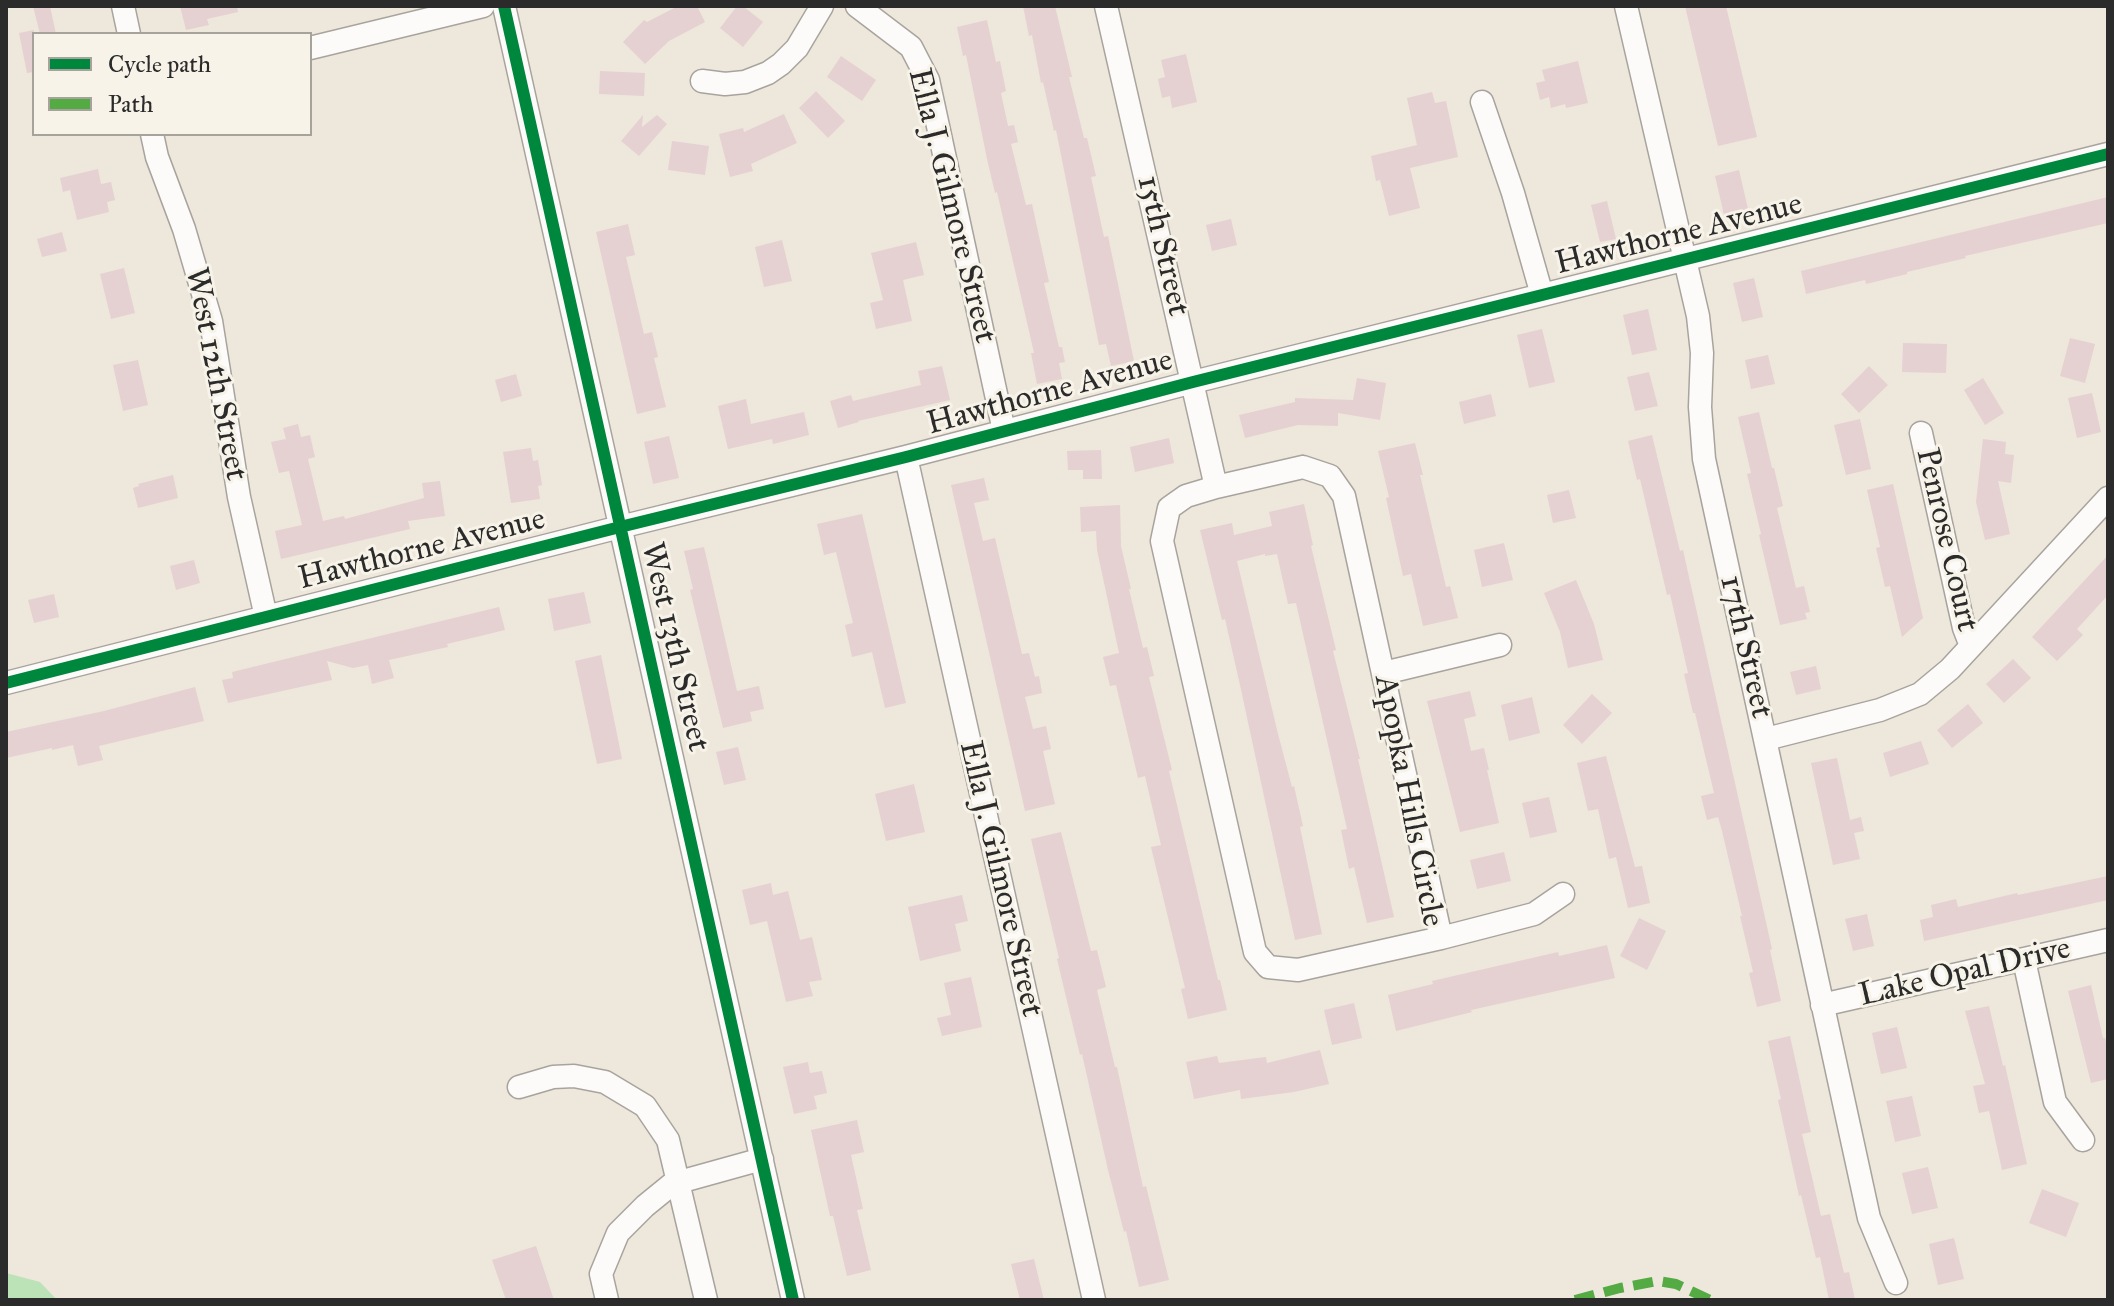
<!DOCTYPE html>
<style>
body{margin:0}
#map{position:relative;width:2114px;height:1306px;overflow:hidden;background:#eee7dc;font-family:"IM FELL Great Primer",serif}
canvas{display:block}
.frame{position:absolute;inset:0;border:8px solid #2b2b2b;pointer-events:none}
.legend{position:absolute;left:32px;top:32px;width:280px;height:104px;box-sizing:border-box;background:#f7f3e8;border:2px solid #a5a39c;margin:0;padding:10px 14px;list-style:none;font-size:24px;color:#2b2b2b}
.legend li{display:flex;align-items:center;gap:16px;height:40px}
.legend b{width:40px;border:2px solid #a5a39c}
</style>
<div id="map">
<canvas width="2114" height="1306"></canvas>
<div class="frame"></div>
<ul class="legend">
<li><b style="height:10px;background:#00873e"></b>Cycle path</li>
<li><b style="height:10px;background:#54ab44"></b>Path</li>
</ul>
</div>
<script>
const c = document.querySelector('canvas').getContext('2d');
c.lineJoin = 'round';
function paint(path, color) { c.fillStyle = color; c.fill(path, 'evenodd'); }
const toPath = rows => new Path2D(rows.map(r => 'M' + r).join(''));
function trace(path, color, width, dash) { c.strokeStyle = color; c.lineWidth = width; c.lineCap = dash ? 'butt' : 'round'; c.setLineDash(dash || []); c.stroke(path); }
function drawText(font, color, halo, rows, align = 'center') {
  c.font = font + ' "IM FELL Great Primer",serif'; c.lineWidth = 6; c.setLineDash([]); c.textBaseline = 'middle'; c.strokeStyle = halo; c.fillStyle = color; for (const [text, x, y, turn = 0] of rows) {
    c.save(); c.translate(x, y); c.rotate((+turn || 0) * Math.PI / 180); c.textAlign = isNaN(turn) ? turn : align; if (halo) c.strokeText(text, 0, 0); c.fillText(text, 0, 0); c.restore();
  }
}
paint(toPath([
 [6,1273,40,1282,57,1300,14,1300,6,1298]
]), '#bce2b7');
paint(toPath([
 [33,6,50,6,56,34,40,34],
 [180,6,237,6,238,12,207,19,209,25,186,30],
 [678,6,697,6,705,22,669,41,645,64,623,42,644,20,647,22],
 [737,6,743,6,763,22,743,47,720,28],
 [1023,6,1055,6,1072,77,1069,77,1084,138,1087,138,1096,176,1091,177,1104,237,1108,236,1134,361,1111,366,1106,344,1099,345,1056,130,1054,131,1043,82,1041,83,1032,35,1029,36],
 [1685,6,1726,6,1757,137,1718,146],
 [987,20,996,62,1000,61,1006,91,1001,93,1008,126,1014,125,1018,142,1011,144,1026,205,1032,204,1049,282,1044,283,1059,347,1062,347,1065,362,1059,363,1062,379,1037,384,1031,353,1034,353,997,192,995,193,987,159,966,55,963,56,957,27],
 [34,30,34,72,27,73,19,33],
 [1186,54,1197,102,1172,108,1170,96,1162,98,1158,79,1165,77,1161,60],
 [841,56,876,80,862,101,827,77],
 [1578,61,1588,103,1566,108,1565,104,1551,108,1549,97,1540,100,1536,83,1545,81,1542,70],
 [600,71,645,73,644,96,599,94],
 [816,91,845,121,828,138,799,108],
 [1432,92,1435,103,1446,101,1458,157,1410,168,1420,208,1389,216,1380,180,1376,181,1371,156,1417,145,1407,98],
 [784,114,797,143,751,164,753,171,730,177,719,134,743,128,744,132],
 [643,115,642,127,657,115,667,124,639,156,621,141],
 [672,141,709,146,705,175,668,170],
 [98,169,101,184,111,182,115,200,107,202,109,212,77,220,70,190,63,192,60,178],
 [1739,170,1748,209,1724,215,1715,176],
 [2108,197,2108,223,1965,256,1966,258,1907,272,1907,274,1866,284,1865,280,1806,294,1801,271],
 [1607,201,1616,239,1600,242,1591,205],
 [1231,219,1237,245,1212,251,1206,225],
 [628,224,635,255,626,257,644,334,652,332,658,357,654,358,666,407,637,414,596,232],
 [62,232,67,251,42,257,37,239],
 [782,240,792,281,764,287,755,247],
 [916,242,924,275,903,280,912,321,876,329,870,303,883,300,871,253],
 [124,268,135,313,111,319,100,274],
 [1754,278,1763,317,1742,322,1733,283],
 [1648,309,1657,350,1632,355,1623,315],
 [1542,329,1555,382,1529,388,1517,335],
 [2070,338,2095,344,2085,383,2060,376],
 [1903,343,1947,344,1946,373,1902,372],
 [1768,355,1775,384,1751,389,1745,360],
 [138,360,148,405,123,411,113,365],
 [942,366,950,400,858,421,859,422,838,428,830,401,851,395,853,401,921,385,918,371],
 [1869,366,1888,385,1859,413,1841,394],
 [1649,372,1658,406,1635,411,1627,377],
 [516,374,522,396,501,402,495,380],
 [1357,378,1386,383,1380,420,1338,413,1338,426,1298,425,1245,438,1239,415,1295,402,1295,398,1353,400],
 [1983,378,2004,413,1985,425,1964,390],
 [2092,393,2101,432,2077,438,2068,398],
 [1491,394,1496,416,1464,424,1459,402],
 [746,399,751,424,804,412,809,435,773,444,772,439,728,449,718,406],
 [1759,412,1772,468,1774,468,1783,506,1777,508,1796,588,1804,586,1810,612,1805,613,1807,619,1780,625,1759,535,1761,534,1747,474,1751,473,1738,417],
 [1860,419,1871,469,1846,475,1834,425],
 [298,424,301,437,310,435,315,457,308,459,323,521,344,516,345,519,424,498,422,483,440,481,445,516,408,521,410,529,281,559,275,531,302,525,289,471,279,473,271,442,286,439,283,428],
 [1652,435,1680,551,1683,550,1772,949,1770,950,1781,1001,1757,1007,1749,973,1753,972,1740,916,1742,916,1722,831,1718,817,1707,820,1701,796,1714,793,1695,713,1693,713,1684,674,1688,673,1670,594,1667,595,1640,479,1637,480,1628,441],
 [669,436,679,478,653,484,644,442],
 [1169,438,1174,463,1135,472,1130,447],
 [1983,439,2006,442,2005,454,2014,455,2011,483,1998,481,2010,534,1985,540,1976,502],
 [1415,443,1423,475,1420,475,1446,587,1450,586,1458,618,1423,626,1411,574,1403,576,1386,498,1389,497,1378,451],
 [531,448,533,461,538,460,542,485,538,486,540,499,511,503,503,452],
 [1101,450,1102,479,1083,479,1083,470,1068,470,1067,451],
 [173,475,178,498,138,508,133,488,139,486,138,484],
 [984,478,989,500,974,503,983,541,995,538,1022,654,1029,653,1035,677,1039,676,1042,693,1025,697,1033,729,1046,726,1051,749,1043,751,1055,804,1025,811,951,485],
 [1893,484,1923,618,1902,637,1890,586,1885,587,1876,548,1880,547,1867,490],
 [1569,490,1576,518,1553,523,1547,495],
 [1304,504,1313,545,1311,546,1336,650,1333,651,1360,759,1358,759,1394,917,1367,923,1354,867,1349,869,1341,830,1347,829,1296,603,1288,604,1277,554,1265,556,1265,554,1237,561,1278,734,1292,787,1294,786,1303,826,1300,827,1322,934,1295,940,1240,685,1225,619,1222,620,1200,530,1232,523,1234,535,1272,526,1269,512],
 [1120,505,1121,546,1131,589,1129,589,1143,648,1147,647,1154,676,1149,677,1172,770,1169,771,1218,980,1220,980,1227,1010,1188,1019,1181,989,1185,988,1151,847,1161,845,1145,776,1138,778,1116,685,1110,686,1103,657,1119,653,1097,550,1096,531,1081,532,1080,507],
 [862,514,906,703,885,708,872,652,852,657,845,625,853,623,836,552,824,555,817,524],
 [1504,543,1513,580,1482,587,1474,550],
 [704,547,737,691,759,686,764,709,750,712,752,721,723,728,690,590,693,589,684,551],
 [2108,555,2108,595,2077,629,2083,635,2057,661,2032,637],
 [194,560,200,583,176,590,170,566],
 [1576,580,1594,624,1603,660,1568,668,1560,632,1544,593],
 [584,592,591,623,554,631,548,599],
 [54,594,59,617,34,623,28,600],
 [499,607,505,630,447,644,448,647,389,660,394,678,372,684,368,665,353,668,327,661,332,680,228,703,222,680,233,678,232,672],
 [601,655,622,759,597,764,575,661],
 [2013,659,2031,678,2004,703,1986,684],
 [1816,666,1821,689,1796,695,1790,672],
 [195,687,204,721,99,746,103,760,78,766,73,745,52,750,52,748,6,758,6,732,104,711],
 [1470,691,1476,716,1464,719,1471,751,1484,748,1489,770,1487,770,1499,823,1460,832,1427,701],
 [1592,694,1612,713,1582,744,1563,725],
 [1532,697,1540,733,1509,741,1501,705],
 [1968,704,1983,723,1952,748,1937,730],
 [1921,741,1929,764,1890,777,1883,753],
 [738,747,746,780,724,785,716,752],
 [1606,756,1635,867,1642,866,1650,903,1628,908,1616,857,1609,859,1598,809,1588,811,1577,763],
 [1837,758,1850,820,1861,817,1864,831,1854,833,1860,859,1833,865,1811,763],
 [914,784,925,832,886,841,875,794],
 [1549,797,1557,832,1530,838,1522,803],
 [1061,832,1091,951,1097,950,1106,987,1097,990,1115,1067,1117,1067,1143,1187,1146,1186,1169,1280,1139,1287,1126,1231,1124,1232,1108,1170,1082,1054,1080,1055,1066,997,1057,959,1059,958,1031,839],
 [1504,852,1511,881,1477,889,1470,860],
 [2108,876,2108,900,1924,941,1920,920,1933,917,1931,905,1956,899,1958,907,2017,893,2018,895],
 [771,883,773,895,788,891,800,940,812,937,822,980,809,982,813,996,786,1002,767,921,750,925,742,890],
 [962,895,968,921,955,924,961,951,920,961,908,907],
 [1867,914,1874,946,1853,951,1845,919],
 [1639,918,1666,931,1647,970,1620,956],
 [1607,945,1615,978,1471,1010,1472,1012,1396,1031,1388,995,1433,984,1432,981,1558,952,1559,956],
 [971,977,982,1027,942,1036,937,1018,951,1015,944,983],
 [2091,985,2103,1038,2105,1038,2108,1049,2108,1079,2091,1083,2068,991],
 [1354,1003,1362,1038,1332,1045,1324,1010],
 [1989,1006,2003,1066,2005,1065,2027,1164,2002,1170,1989,1111,1979,1113,1973,1086,1985,1084,1965,1011],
 [1897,1027,1907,1068,1881,1074,1872,1033],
 [1790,1036,1811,1132,1802,1134,1821,1216,1830,1214,1844,1273,1849,1272,1855,1300,1829,1300,1820,1257,1816,1258,1801,1195,1799,1196,1778,1100,1781,1099,1768,1041],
 [1320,1050,1329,1084,1294,1092,1241,1099,1240,1090,1194,1099,1186,1062,1217,1056,1219,1063,1266,1057,1267,1063],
 [808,1062,810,1073,822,1071,827,1093,814,1096,817,1109,794,1114,783,1067],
 [1912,1096,1921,1136,1895,1142,1886,1101],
 [857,1120,864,1152,851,1155,863,1209,857,1210,871,1270,847,1276,833,1216,830,1216,811,1130],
 [1928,1167,1938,1208,1912,1214,1902,1173],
 [2042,1189,2079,1203,2066,1237,2029,1223],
 [1954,1238,1964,1279,1938,1285,1929,1244],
 [536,1246,554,1300,506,1300,492,1260],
 [1034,1259,1044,1300,1020,1300,1011,1264]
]), '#e5d1d1');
const minor = toPath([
 [123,6,129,34],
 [504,6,793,1300],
 [857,6,911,47,928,80,1004,431],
 [1106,6,1216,487],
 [1626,6,1698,316,1702,353,1700,407,1704,459,1869,1218,1896,1283],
 [310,48,483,6],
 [702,81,725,84,745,82,768,73,781,64,797,48,822,6],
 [1482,102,1513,193,1542,295],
 [152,134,157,157,184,229,211,321,239,497,266,617],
 [1921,433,1964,628,1971,646],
 [906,457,1094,1300],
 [1303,467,1330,476,1344,496,1441,938,1298,970,1268,967,1255,952,1162,541,1169,508,1186,496,1216,487,1303,467],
 [1384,673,1500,645],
 [6,683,620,527,906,457,1193,382,2108,154],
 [1766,739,1880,710,1920,694,1950,669,2108,498],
 [1441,938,1534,914,1563,894],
 [2024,960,2055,1102,2083,1140],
 [1822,1005,2108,940],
 [519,1087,553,1077,574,1076,605,1082,645,1106,668,1140,706,1300],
 [607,1300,601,1274,618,1233,645,1206,672,1184,762,1159]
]);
trace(minor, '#a8a49d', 25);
trace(minor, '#fcfbfa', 22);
trace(toPath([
 [1575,1300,1620,1288,1658,1281,1676,1284,1710,1300]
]), '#54ab44', 10, [20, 10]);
trace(toPath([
 [504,6,793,1300],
 [6,683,620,527,906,457,1193,382,2108,154]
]), '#00873e', 12);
drawText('32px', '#2b2b2b', '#f7f3e8', [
 ["Ella J. Gilmore Street",951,206,76],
 ["Hawthorne Avenue",1679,235,-14],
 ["15th Street",1162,246,77],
 ["West 12th Street",215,374,79],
 ["Hawthorne Avenue",1050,393,-15],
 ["Penrose Court",1946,540,77],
 ["Hawthorne Avenue",422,550,-14],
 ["West 13th Street",674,647,77],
 ["17th Street",1745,647,77],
 ["Apopka Hills Circle",1408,801,79],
 ["Ella J. Gilmore Street",1000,879,77],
 ["Lake Opal Drive",1965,973,-13]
]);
</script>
